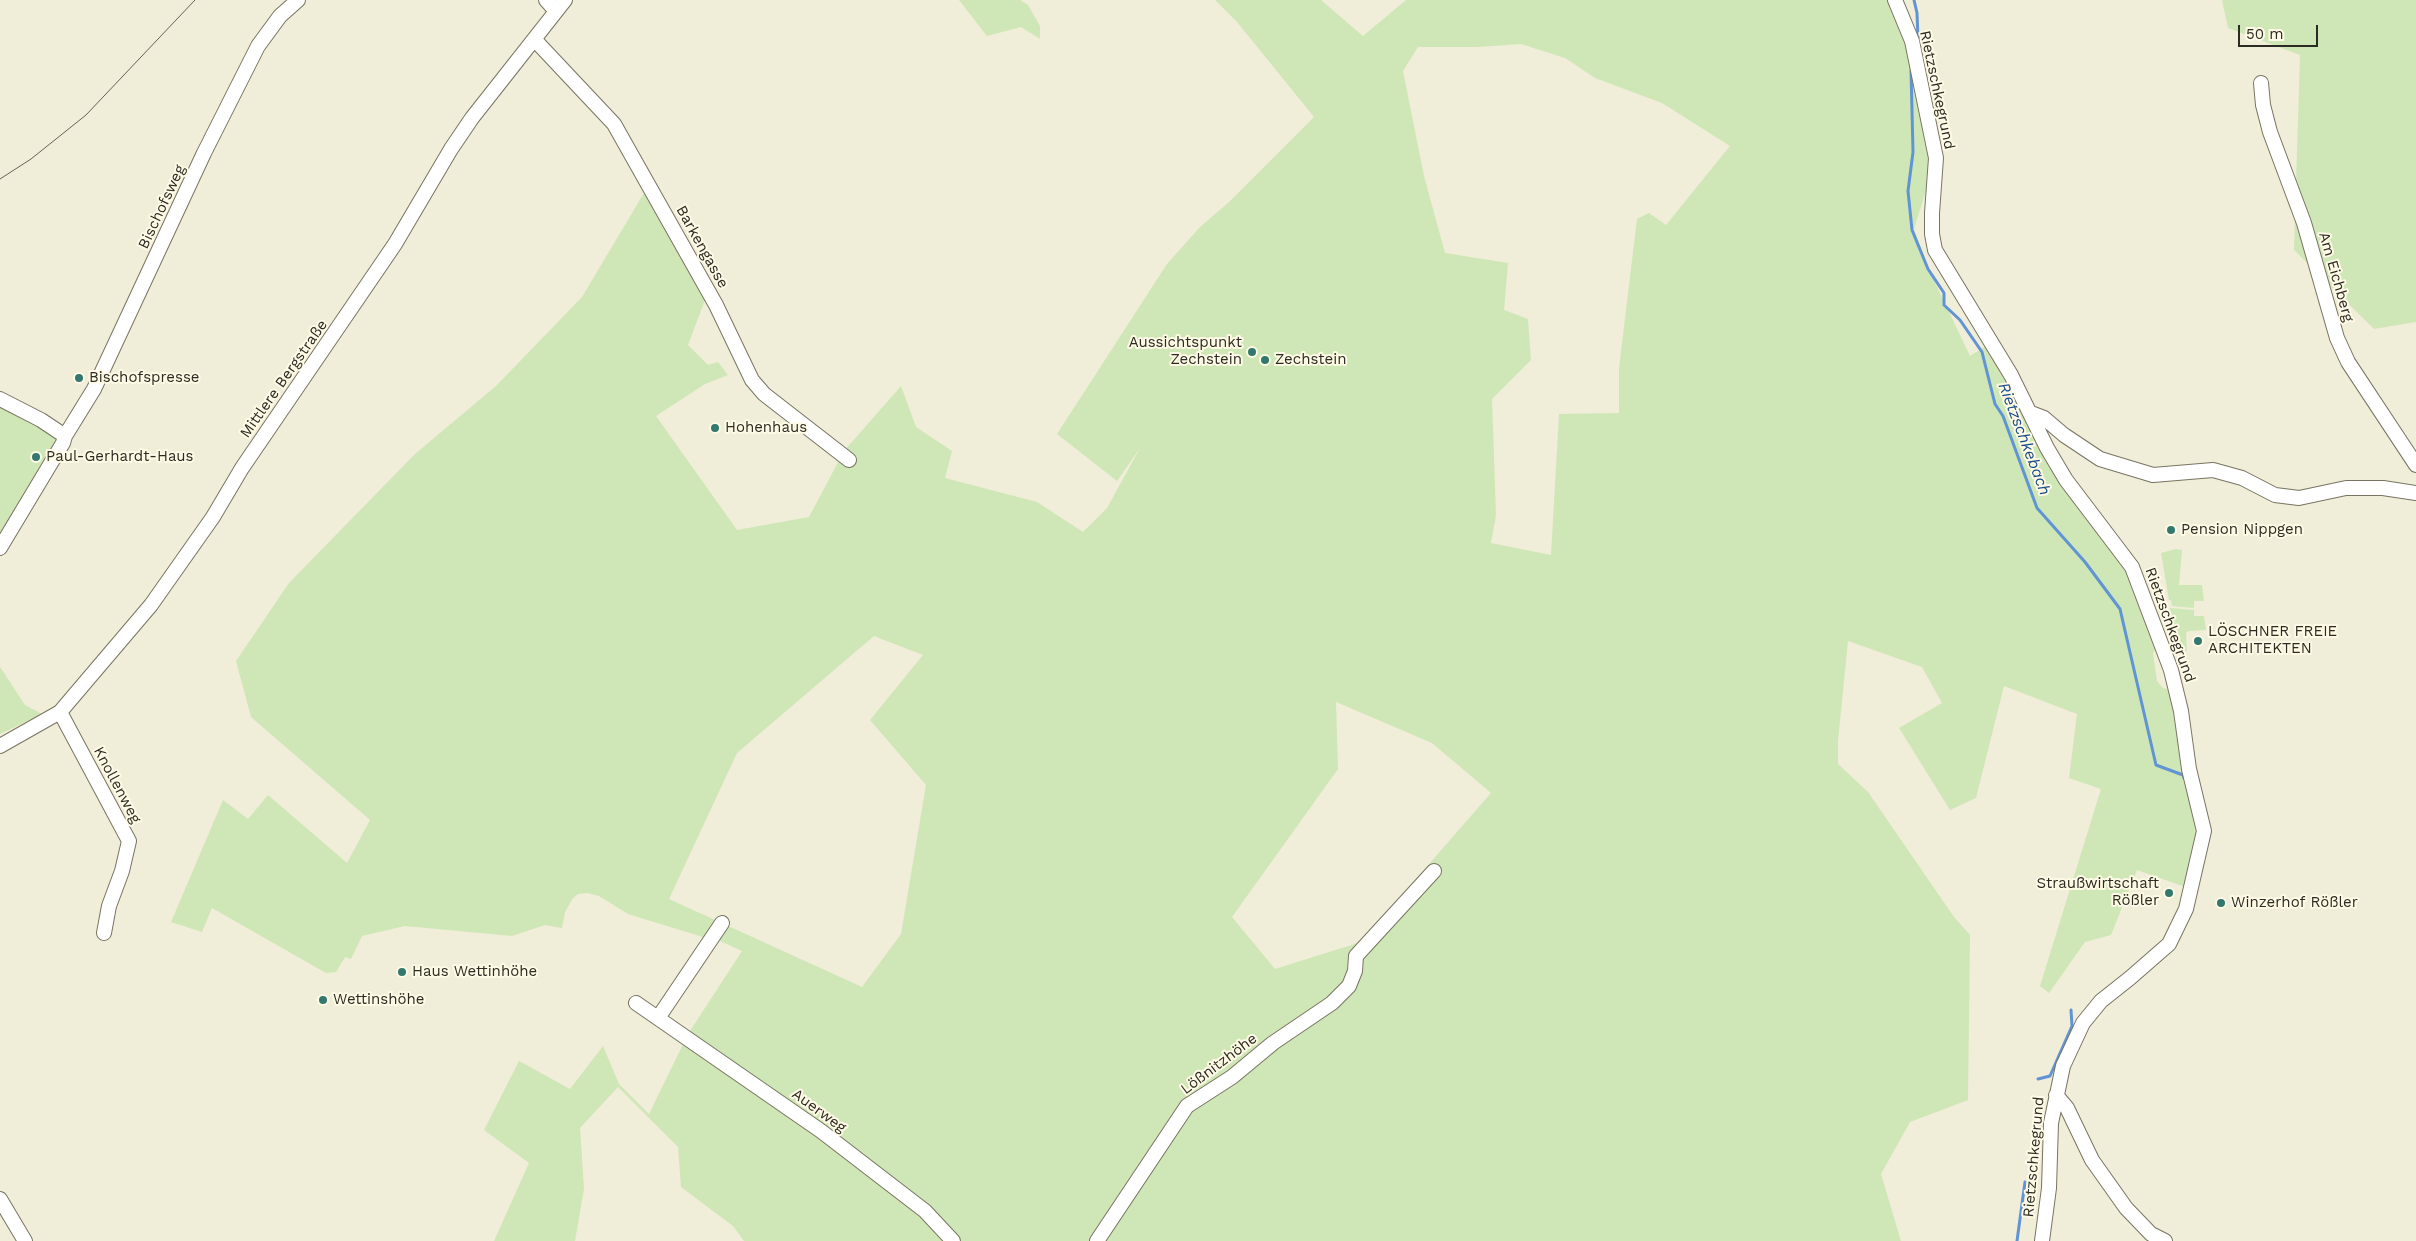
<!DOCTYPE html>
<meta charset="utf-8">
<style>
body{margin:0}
#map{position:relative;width:2416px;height:1241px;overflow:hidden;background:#f0edd8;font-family:"Work Sans",sans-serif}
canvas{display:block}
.scale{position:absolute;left:2238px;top:25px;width:80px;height:22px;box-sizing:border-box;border:2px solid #2c2b23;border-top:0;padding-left:6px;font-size:15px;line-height:18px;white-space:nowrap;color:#2c2b23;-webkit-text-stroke:4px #fefae5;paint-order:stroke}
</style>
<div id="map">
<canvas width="2416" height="1241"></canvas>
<div class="scale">50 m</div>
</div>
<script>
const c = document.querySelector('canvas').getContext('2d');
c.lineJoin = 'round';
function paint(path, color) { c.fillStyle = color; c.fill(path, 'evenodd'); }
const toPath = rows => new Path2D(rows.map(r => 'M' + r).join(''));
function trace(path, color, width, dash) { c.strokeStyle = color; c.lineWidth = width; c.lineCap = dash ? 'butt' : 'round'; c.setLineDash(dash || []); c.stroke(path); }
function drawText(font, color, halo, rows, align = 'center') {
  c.font = font + ' "Work Sans",sans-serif'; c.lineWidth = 4; c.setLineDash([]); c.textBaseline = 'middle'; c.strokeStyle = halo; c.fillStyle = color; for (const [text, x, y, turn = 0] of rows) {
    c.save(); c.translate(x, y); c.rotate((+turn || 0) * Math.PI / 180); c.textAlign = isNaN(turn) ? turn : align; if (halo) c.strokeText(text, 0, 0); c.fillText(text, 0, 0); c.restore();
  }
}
paint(toPath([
 [959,0,1020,0,1028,5,1040,26,1040,39,1021,27,987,36],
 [1215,0,1321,0,1363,36,1406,0,1895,0,1936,158,1914,229,1930,272,1970,356,1986,346,2129,570,2158,646,2153,653,2157,681,2163,688,2173,691,2197,818,2198,841,2188,888,2137,870,2111,935,2085,942,2049,993,2040,986,2101,789,2069,778,2077,714,2004,686,1976,798,1950,810,1899,728,1942,703,1922,667,1848,641,1838,741,1838,764,1868,792,1954,917,1970,935,1968,1100,1910,1122,1881,1174,1901,1241,744,1241,733,1226,681,1187,678,1147,618,1087,580,1128,584,1189,575,1241,494,1241,529,1163,484,1130,519,1061,570,1089,603,1046,619,1084,649,1114,688,1034,742,951,711,937,706,938,628,914,599,896,587,893,578,894,573,898,565,912,562,928,545,925,512,936,405,926,362,936,351,959,345,957,336,972,326,973,212,908,202,932,171,922,223,800,248,819,268,795,347,863,370,820,251,717,236,661,289,583,415,454,496,386,582,297,644,193,705,300,688,345,708,365,718,362,728,375,705,384,656,416,737,530,809,517,844,451,901,386,916,427,952,451,945,478,1037,502,1083,532,1107,508,1140,448,1117,481,1057,434,1167,264,1200,227,1229,202,1314,117,1237,22],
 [1521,44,1565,58,1595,78,1662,103,1730,146,1666,225,1649,213,1637,219,1619,368,1619,413,1559,414,1551,555,1491,543,1496,515,1492,399,1531,360,1528,319,1504,310,1508,263,1445,253,1424,176,1403,71,1418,47,1478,47],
 [874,636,923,655,870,720,926,785,901,934,862,987,669,899,737,753],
 [1336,702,1432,743,1491,793,1361,942,1275,969,1232,917,1338,769],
 [2222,0,2416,0,2416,322,2374,329,2294,250,2300,55,2228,28],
 [0,407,56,435,59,442,0,535],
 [2176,549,2182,550,2179,585,2202,585,2204,601,2194,601,2194,608,2172,606,2171,600,2169,600,2161,553],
 [2170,608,2194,610,2194,616,2204,616,2206,630,2189,631,2186,633,2187,651,2176,651],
 [0,667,25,705,42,714,0,734]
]), '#cfe7b7');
trace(toPath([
 [1914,0,1917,13,1918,39],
 [1911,70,1913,152,1908,191,1912,230,1928,269,1944,293,1944,305,1960,320,1982,352,1995,404,2003,416,2037,508,2085,562,2120,609,2156,765,2183,775,2184,778],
 [2038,1079,2050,1076,2072,1026,2071,1010],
 [2017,1241,2025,1182]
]), '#6094d5', 3);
const minor = toPath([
 [546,0,556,11],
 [1895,0,1912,41,1936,158,1932,213,1932,234,1935,250,2011,375,2047,448,2066,480,2132,567,2171,670,2181,711,2189,769,2204,831,2186,909,2169,944,2130,978,2101,1001,2083,1023,2063,1066,2051,1123,2049,1188,2042,1241],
 [534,39,614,124,716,305,752,380,764,394,849,460],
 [2261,83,2263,105,2270,132,2304,223,2337,338,2348,362,2416,465],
 [0,399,41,420,65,436],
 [2031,413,2044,418,2064,435,2100,459,2153,475,2213,470,2242,478,2275,495,2299,498,2346,488,2383,488,2416,493],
 [0,548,63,443,65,436,94,389,204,153,258,46,280,16,298,0],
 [60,712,129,841,122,871,109,906,104,933],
 [0,746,60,712,151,605,213,517,242,468,395,244,451,149,472,118,565,0],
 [636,1003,821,1131,925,1211,953,1241],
 [658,1018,722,923],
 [2056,1095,2067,1108,2092,1160,2126,1208,2151,1234,2165,1241],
 [0,1199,25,1241],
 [1097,1241,1187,1106,1232,1077,1273,1043,1332,1003,1349,986,1355,971,1356,956,1434,871]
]);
trace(minor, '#787462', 16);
trace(minor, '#fff', 14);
trace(toPath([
 [0,179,31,159,86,115,195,0]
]), '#646357', 1);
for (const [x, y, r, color] of [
 [1252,352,5,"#32786f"],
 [1265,360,5,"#32786f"],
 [79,378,5,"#32786f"],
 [715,428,5,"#32786f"],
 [36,457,5,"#32786f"],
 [2171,530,5,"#32786f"],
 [2198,641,5,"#32786f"],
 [2169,893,5,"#32786f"],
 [2221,903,5,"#32786f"],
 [402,972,5,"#32786f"],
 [323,1000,5,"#32786f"]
]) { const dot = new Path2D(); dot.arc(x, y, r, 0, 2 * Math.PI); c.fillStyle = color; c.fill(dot); trace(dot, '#fefae5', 2); }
drawText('15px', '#2c2b23', '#fefae5', [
 ["Rietzschkegrund",1937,90,78],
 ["Bischofsweg",162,207,-65],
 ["Barkengasse",702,247,61],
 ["Am Eichberg",2336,277,74],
 ["Mittlere Bergstraße",284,379,-55],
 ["Rietzschkegrund",2170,625,70],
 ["Knollenweg",117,785,62],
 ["Lößnitzhöhe",1219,1064,-37],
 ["Auerweg",819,1111,36],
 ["Rietzschkegrund",2034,1157,-85]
]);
drawText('15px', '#2c2b23', '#fefae5', [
 ["Aussichtspunkt",1242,343,"right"],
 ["Zechstein",1242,360,"right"],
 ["Zechstein",1275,360],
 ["Bischofspresse",89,378],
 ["Hohenhaus",725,428],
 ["Paul-Gerhardt-Haus",46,457],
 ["Pension Nippgen",2181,530],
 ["LÖSCHNER FREIE",2208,632],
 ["ARCHITEKTEN",2208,649],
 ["Straußwirtschaft",2159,884,"right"],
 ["Rößler",2159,901,"right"],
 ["Winzerhof Rößler",2231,903],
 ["Haus Wettinhöhe",412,972],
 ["Wettinshöhe",333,1000]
], 'left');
drawText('italic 16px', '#184c89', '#fefae5', [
 ["Rietzschkebach",2024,439,69]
]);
</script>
